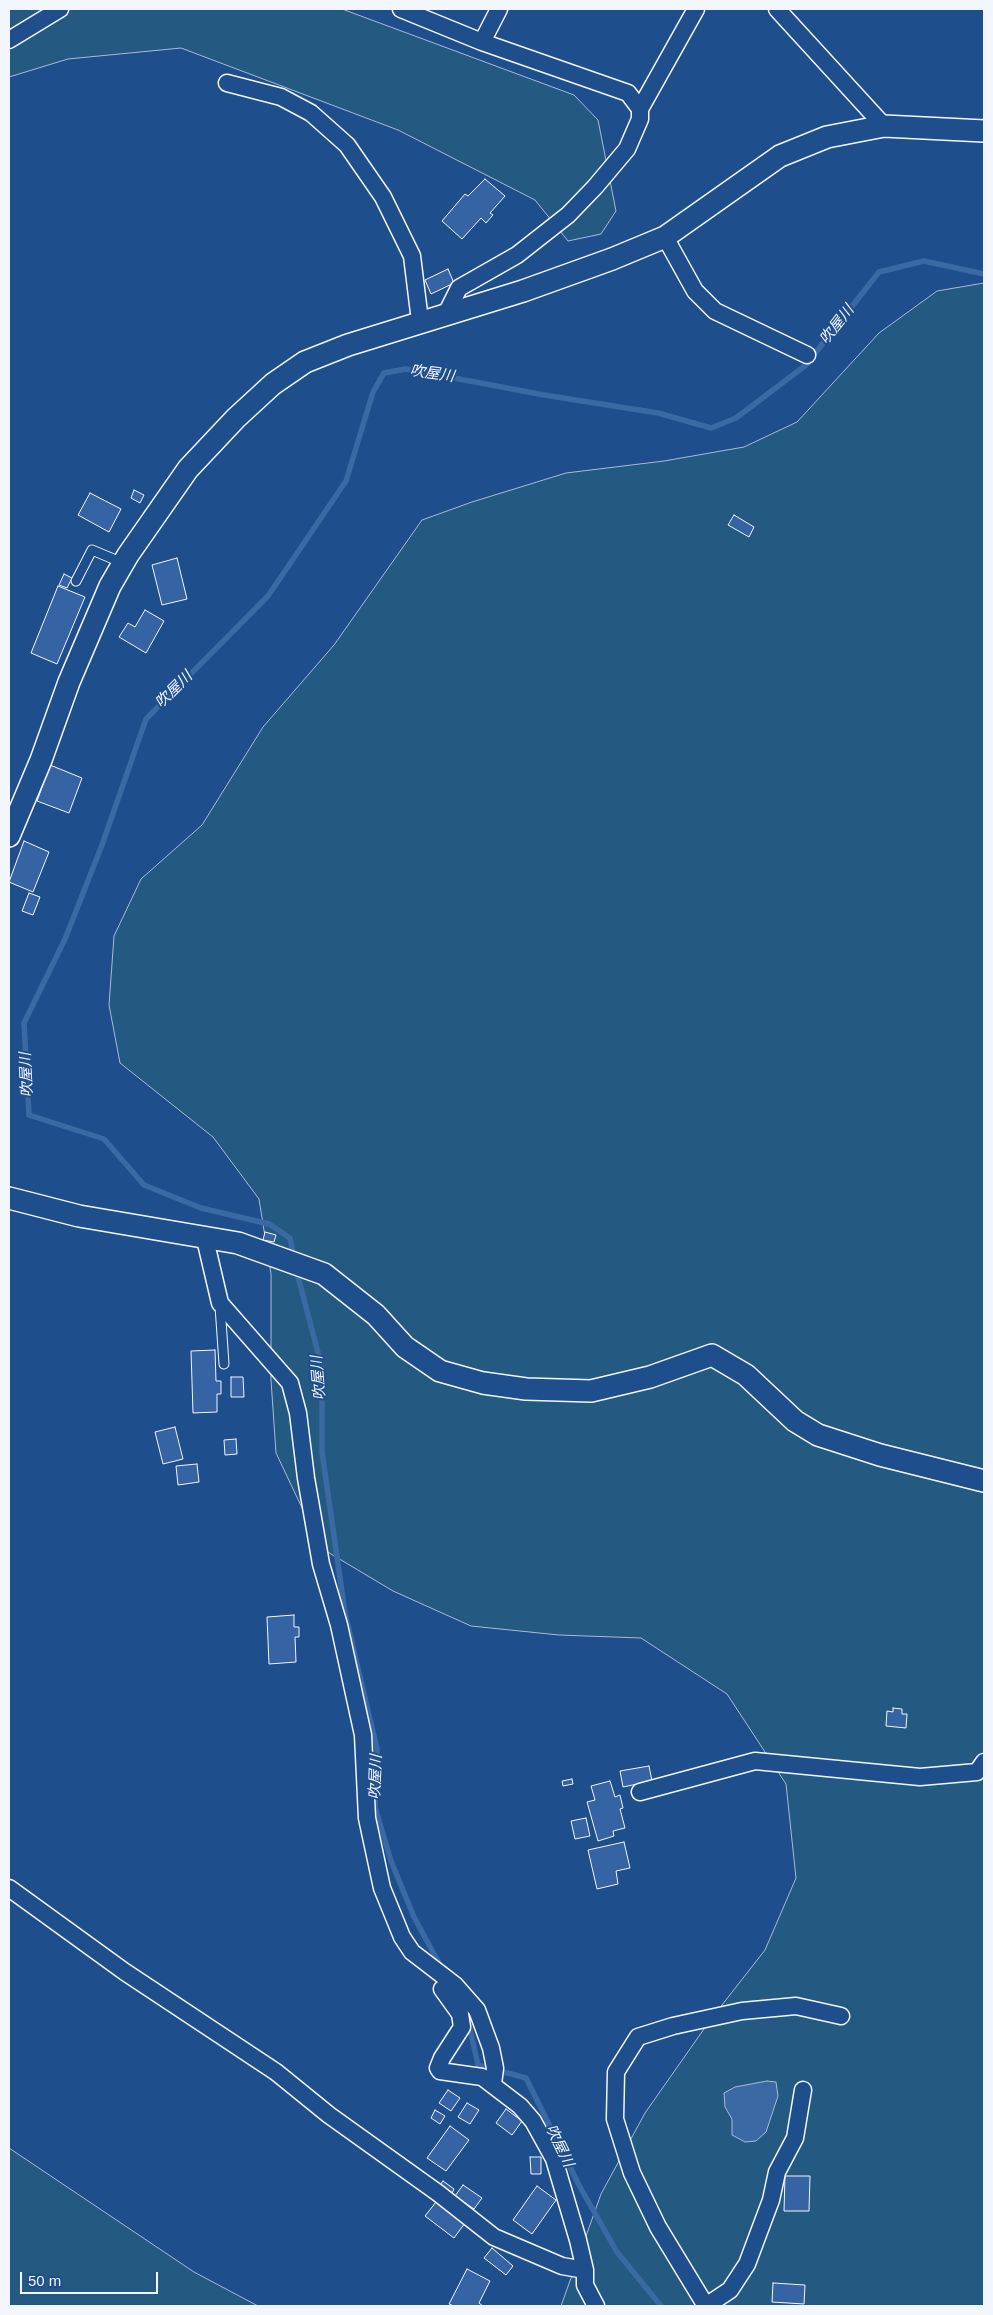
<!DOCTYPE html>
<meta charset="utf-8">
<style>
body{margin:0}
#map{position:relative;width:993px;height:2315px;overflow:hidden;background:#1f4e8c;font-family:Helvetica,sans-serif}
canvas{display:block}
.frame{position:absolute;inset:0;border:10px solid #f2f6ff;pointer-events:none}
.scale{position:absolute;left:20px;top:2272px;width:138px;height:22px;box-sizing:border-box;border:2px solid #f2f6ff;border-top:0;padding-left:6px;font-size:15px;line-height:18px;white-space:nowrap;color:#f2f6ff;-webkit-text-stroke:4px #1f4e8c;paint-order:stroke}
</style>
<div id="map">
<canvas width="993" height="2315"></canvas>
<div class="frame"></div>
<div class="scale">50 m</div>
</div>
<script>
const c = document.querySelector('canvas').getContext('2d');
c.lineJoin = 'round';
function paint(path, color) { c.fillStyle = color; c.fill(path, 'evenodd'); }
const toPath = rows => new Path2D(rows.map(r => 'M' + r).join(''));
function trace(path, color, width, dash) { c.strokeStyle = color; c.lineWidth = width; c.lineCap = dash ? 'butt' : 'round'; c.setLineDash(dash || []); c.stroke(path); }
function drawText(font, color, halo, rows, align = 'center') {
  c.font = font + ' Helvetica,"Noto Sans JP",sans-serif'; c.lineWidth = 4; c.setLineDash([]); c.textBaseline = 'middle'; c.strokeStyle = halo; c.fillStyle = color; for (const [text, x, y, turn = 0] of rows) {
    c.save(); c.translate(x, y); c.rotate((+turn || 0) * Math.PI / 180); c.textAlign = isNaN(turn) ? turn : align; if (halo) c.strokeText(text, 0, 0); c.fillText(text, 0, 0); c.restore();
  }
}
const green = toPath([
 [9,9,342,9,574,95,598,120,616,211,601,234,568,241,535,200,398,130,181,48,68,59,9,77,9,9],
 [984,283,984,2306,561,2306,601,2194,645,2113,711,2019,765,1950,796,1878,786,1784,727,1694,641,1638,559,1635,471,1626,393,1591,321,1548,276,1453,271,1380,271,1274,259,1199,213,1137,120,1063,109,1005,114,936,141,879,202,825,263,727,334,645,422,520,472,502,566,473,664,461,744,447,797,422,879,333,937,291,984,283],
 [9,2148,194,2272,258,2306,9,2306,9,2148]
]);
paint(green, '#245a82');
trace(green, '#a8bbd7', 1);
const water = toPath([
 [767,2081,776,2082,778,2096,766,2132,756,2141,745,2142,732,2135,732,2119,725,2107,724,2093,735,2087,767,2081]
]);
paint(water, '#3b69a3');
trace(water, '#a8bbd7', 1);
trace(toPath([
 [294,1258,290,1238,269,1224,201,1208,144,1185,104,1139,29,1115,24,1023,65,939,102,845,146,719,268,596,346,481,373,392,384,373,406,369,544,395,658,413,711,428,736,418,806,365,879,272,924,261,984,274],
 [296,1269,322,1368,322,1452,345,1613,377,1749,375,1807,391,1861,414,1917,441,1967],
 [468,2020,478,2065,526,2078,580,2187,617,2252,661,2306]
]), '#3b69a3', 5.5);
const building = toPath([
 [485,179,505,196,490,213,493,215,486,223,481,218,462,239,442,221,465,194,468,196,485,179],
 [448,269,454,283,431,294,425,280,448,269],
 [134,490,144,495,140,503,131,498,134,490],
 [90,493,121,509,109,532,78,515,90,493],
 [734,515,754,527,749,537,728,525,734,515],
 [177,558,187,599,162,605,152,565,177,558],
 [64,574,72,578,67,588,59,585,64,574],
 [58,586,85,597,57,664,31,653,58,586],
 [145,610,164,621,146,653,119,637,128,623,135,627,145,610],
 [50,765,82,778,69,813,37,801,50,765],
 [24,841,49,852,33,892,9,882,24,841],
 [29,893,40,897,33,915,22,911,29,893],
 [265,1232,276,1235,274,1242,263,1240,265,1232],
 [215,1350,216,1381,221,1381,221,1394,217,1394,217,1412,193,1413,191,1351,215,1350],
 [231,1377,243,1377,244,1397,231,1397,231,1377],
 [175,1427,183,1459,163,1464,155,1432,175,1427],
 [236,1439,237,1454,225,1455,224,1440,236,1439],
 [197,1464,199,1482,178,1485,176,1466,197,1464],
 [294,1615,294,1627,299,1627,299,1637,295,1637,296,1662,269,1664,267,1617,294,1615],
 [893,1708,902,1709,902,1714,907,1714,906,1728,886,1726,887,1711,893,1712,893,1708],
 [649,1766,652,1781,623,1787,620,1771,649,1766],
 [572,1779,573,1784,563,1786,562,1781,572,1779],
 [610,1781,615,1797,620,1795,623,1808,620,1809,625,1828,613,1831,614,1836,598,1841,587,1802,595,1800,591,1786,610,1781],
 [586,1818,590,1836,575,1839,571,1821,586,1818],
 [624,1842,630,1868,616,1871,618,1884,597,1889,588,1850,624,1842],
 [448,2090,460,2098,451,2111,439,2103,448,2090],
 [467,2103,479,2110,470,2124,458,2117,467,2103],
 [506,2109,522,2121,512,2135,496,2123,506,2109],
 [435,2110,445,2116,440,2124,431,2118,435,2110],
 [450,2126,469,2140,446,2171,427,2158,450,2126],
 [530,2157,541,2157,541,2174,531,2174,530,2157],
 [785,2176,810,2176,809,2211,784,2211,785,2176],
 [443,2181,454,2189,452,2193,440,2185,443,2181],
 [463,2185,482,2198,474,2209,455,2196,463,2185],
 [537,2186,556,2200,532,2234,513,2220,537,2186],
 [436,2202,465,2223,454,2238,425,2216,436,2202],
 [492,2248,513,2266,506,2275,484,2258,492,2248],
 [467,2269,490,2281,479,2303,483,2306,454,2306,449,2304,467,2269],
 [773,2283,805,2285,804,2304,772,2302,773,2283]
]);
paint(building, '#3563a3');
trace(building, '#f2f6ff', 1);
const service = toPath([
 [76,581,92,550,123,563],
 [220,1306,224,1364]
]);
const minor = toPath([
 [401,9,482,42,628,93,640,109,640,119,627,149,595,187,568,215,517,255,459,288,447,312],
 [777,9,884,126],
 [9,40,60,9],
 [482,42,499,9],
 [227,83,281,97,311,113,347,145,383,197,412,256,420,321],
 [640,109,696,9],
 [665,237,695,291,715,311,807,355],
 [205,1239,220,1303,290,1383,298,1413,306,1478,321,1564,339,1625,363,1735,367,1818,382,1888,402,1937,412,1952,455,1985,477,2010,491,2048,495,2068,493,2084],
 [640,1792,755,1761,920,1777,977,1772,984,1762],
 [9,1888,125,1972,276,2072,329,2115,438,2193,494,2237,562,2266,585,2270],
 [442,1989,460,2014,462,2027,442,2058,438,2068,440,2071,482,2077,520,2106,533,2121,554,2159,578,2240,585,2270,585,2285,596,2306],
 [706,2306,658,2227,632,2173,615,2119,616,2072,638,2037,673,2026,742,2011,796,2006,841,2016],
 [706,2306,730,2290,747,2264,771,2200,777,2172,795,2138,803,2090]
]);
const tertiary = toPath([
 [9,836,41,760,69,682,110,586,128,555,188,469,236,418,273,384,305,362,348,345,523,291,612,259,665,237,780,156,827,137,884,126,984,131],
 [9,1198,79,1216,238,1243,324,1274,376,1315,405,1347,440,1371,483,1383,526,1389,591,1391,650,1377,712,1355,746,1375,795,1421,818,1435,880,1455,984,1481]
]);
trace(service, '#f2f6ff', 11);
trace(minor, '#f2f6ff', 19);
trace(tertiary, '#f2f6ff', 24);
trace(service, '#1f4e8c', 9);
trace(minor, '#1f4e8c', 16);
trace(tertiary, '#1f4e8c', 21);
drawText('italic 15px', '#f2f6ff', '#1f4e8c', [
 ["吹屋川",837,325,-52],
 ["吹屋川",432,374,8],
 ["吹屋川",174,690,-45],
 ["吹屋川",27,1075,-93],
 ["吹屋川",319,1378,-95],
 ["吹屋川",376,1777,-88],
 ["吹屋川",559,2146,64]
]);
</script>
